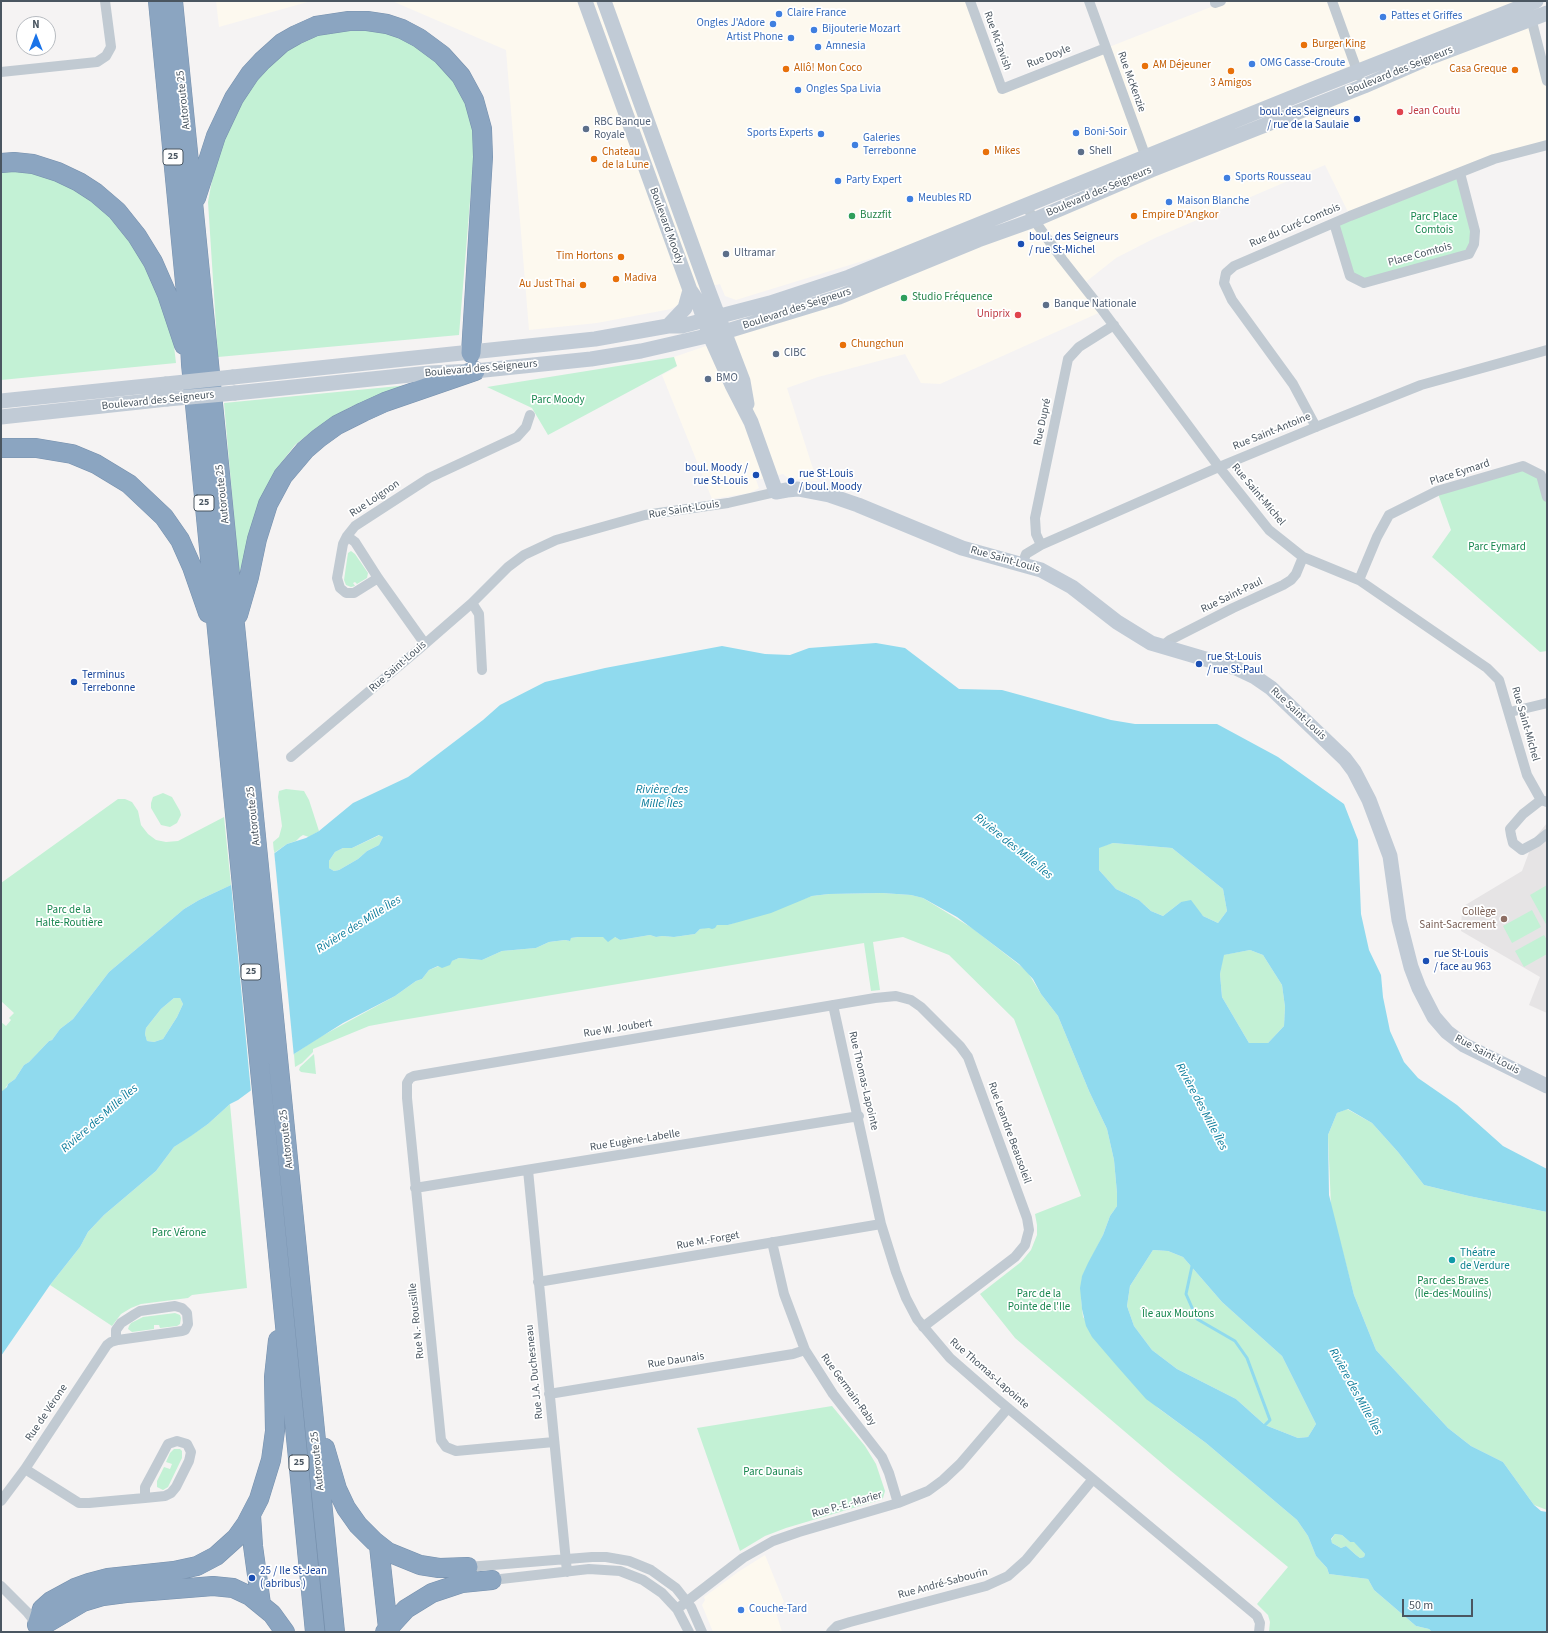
<!DOCTYPE html>
<meta charset="utf-8">
<style>
body{margin:0}
#map{position:relative;width:1548px;height:1633px;overflow:hidden;background:#f5f3f3;font-family:"Source Sans 3",sans-serif}
canvas{display:block}
.frame{position:absolute;inset:0;border:2px solid #4a5661;pointer-events:none}
.north{position:absolute;left:16px;top:16px;width:40px;height:40px;box-sizing:border-box;background:#fff;border:1px solid #b7bbc0;border-radius:50%;rotate:0deg;font-size:11px;font-weight:700;line-height:16px;text-align:center;color:#4a5661}
.north::after{content:'';display:block;margin:auto;width:14px;height:18px;background:#1a73e8;clip-path:polygon(50% 0,100% 100%,50% 72%,0 100%)}
.scale{position:absolute;left:1402px;top:1599px;width:71px;height:18px;box-sizing:border-box;border:2px solid #4a5661;border-top:0;padding-left:5px;font-size:12px;line-height:14px;white-space:nowrap;color:#4a5661;-webkit-text-stroke:3px #fff;paint-order:stroke}
</style>
<div id="map">
<canvas width="1548" height="1633"></canvas>
<div class="frame"></div>
<div class="north">N</div>
<div class="scale">50 m</div>
</div>
<script>
const c = document.querySelector('canvas').getContext('2d');
c.lineJoin = 'round';
function paint(path, color) { c.fillStyle = color; c.fill(path, 'evenodd'); }
const toPath = rows => new Path2D(rows.map(r => 'M' + r).join(''));
function trace(path, color, width, dash) { c.strokeStyle = color; c.lineWidth = width; c.lineCap = dash ? 'butt' : 'round'; c.setLineDash(dash || []); c.stroke(path); }
function drawText(font, color, halo, rows, align = 'center') {
  c.font = font + ' "Source Sans 3",sans-serif'; c.lineWidth = 3.5; c.setLineDash([]); c.textBaseline = 'middle'; c.strokeStyle = halo; c.fillStyle = color; for (const [text, x, y, turn = 0] of rows) {
    c.save(); c.translate(x, y); c.rotate((+turn || 0) * Math.PI / 180); c.textAlign = isNaN(turn) ? turn : align; if (halo) c.strokeText(text, 0, 0); c.fillText(text, 0, 0); c.restore();
  }
}
paint(toPath([
 [216,1,311,1,219,27],
 [392,1,970,1,1002,89,1216,5,1222,1,1514,1,1517,9,973,227,736,300,725,296,720,284,681,294,678,305,671,309,597,323,529,330,506,50],
 [1531,20,1547,81,1547,145,1349,214,1325,165,1155,238,1116,258,1082,285,1103,311,940,384,921,383,905,354,818,377,787,388,817,481,789,479,783,474,756,480,759,488,750,493,712,499,662,375,677,367,674,357,738,335],
 [765,1555,784,1602,775,1609,782,1632,713,1632,702,1605,705,1600,704,1597,738,1572]
]), '#fdf9ef');
paint(toPath([
 [1547,823,1547,1013,1529,1005,1540,977,1461,931,1462,907,1522,871,1534,839]
]), '#e6e4e5');
paint(toPath([
 [342,29,369,30,397,34,424,48,462,87,475,140,459,335,218,357,208,202,215,164,229,124,248,88,270,62,293,44,312,36],
 [18,168,74,184,113,217,143,259,172,329,176,363,1,380,1,169],
 [1460,173,1475,231,1469,254,1364,283,1350,276,1334,223],
 [674,357,677,366,548,435,532,408,487,387],
 [409,385,350,407,316,428,295,445,274,472,256,515,239,574,224,403],
 [1523,466,1541,475,1547,497,1547,651,1540,652,1432,557,1451,530,1437,491],
 [351,551,355,554,368,573,367,578,357,584,355,582,353,583,355,586,351,587,346,585,344,580,348,553],
 [286,789,304,791,309,800,319,831,309,837,303,835,300,837,296,841,287,844,274,853,273,842,279,837,282,826,278,797,279,791],
 [163,793,172,797,180,811,181,815,177,823,170,827,161,825,151,808,151,803,153,797],
 [118,799,125,799,132,802,138,811,141,825,148,834,156,840,166,842,178,841,224,817,231,885,199,900,184,909,109,972,73,1019,60,1029,52,1040,49,1041,29,1062,24,1065,15,1079,8,1084,1,1095,1,1022,6,1026,11,1020,9,1018,14,1013,1,1001,1,883],
 [380,835,383,837,379,845,367,851,358,859,339,870,334,871,329,868,329,861,335,852,343,848,352,848],
 [1113,843,1172,848,1223,889,1227,911,1218,923,1203,916,1181,902,1163,916,1151,911,1139,900,1116,889,1099,870,1099,847],
 [1547,885,1547,926,1530,895],
 [882,893,911,895,923,898,972,928,1027,971,1041,994,1058,1016,1089,1091,1107,1129,1114,1160,1117,1193,1117,1206,1110,1216,1103,1235,1082,1277,1081,1299,1083,1317,1158,1408,1206,1443,1297,1520,1308,1536,1316,1556,1327,1568,1329,1574,1368,1579,1374,1590,1416,1626,1429,1629,1432,1632,1269,1631,1270,1622,1268,1615,1257,1604,1288,1567,1171,1471,1015,1338,980,1294,1021,1262,1031,1250,1037,1235,1037,1225,1035,1214,1081,1196,1014,1019,949,955,903,937,873,942,880,990,871,991,864,943,396,1021,369,1026,313,1049,313,1052,302,1063,295,1067,294,1054,320,1037,395,996,416,981,422,979,429,970,459,958,482,960,502,951,536,948,549,942,565,940,569,941,571,938,578,937,615,937,620,940,650,935,656,937,662,936,674,937,695,934,700,929,717,925,728,925,812,896,829,894],
 [1532,910,1541,927,1512,943,1503,926],
 [1544,935,1547,940,1547,954,1524,967,1515,951],
 [1250,950,1263,955,1282,985,1285,1007,1284,1026,1268,1043,1249,1043,1222,997,1220,974,1223,955],
 [174,998,180,998,183,1004,177,1017,163,1039,154,1042,147,1041,145,1034,146,1028,161,1009],
 [314,1054,316,1074,301,1072,299,1070,300,1067],
 [230,1104,247,1288,192,1295,188,1298,141,1304,131,1308,121,1314,112,1326,50,1285,80,1247,88,1232,104,1215,156,1171,174,1147,208,1124],
 [1347,1109,1372,1123,1398,1152,1424,1185,1469,1196,1547,1212,1547,1510,1534,1505,1503,1462,1471,1446,1448,1428,1376,1350,1354,1295,1331,1207,1328,1135,1337,1113],
 [1153,1250,1168,1251,1183,1257,1222,1302,1282,1356,1316,1424,1308,1437,1298,1438,1265,1425,1236,1399,1177,1369,1152,1350,1134,1326,1127,1306,1130,1286],
 [175,1313,180,1315,181,1318,180,1324,177,1326,160,1328,159,1325,154,1325,154,1329,132,1332,128,1329,129,1326,131,1323,143,1317],
 [832,1406,865,1446,876,1464,885,1491,883,1498,880,1500,786,1528,765,1536,740,1551,697,1428],
 [174,1449,180,1449,182,1451,182,1458,168,1487,163,1490,157,1487,157,1481,164,1467,170,1469,172,1464,166,1462,170,1453],
 [1335,1534,1342,1535,1350,1542,1354,1541,1365,1554,1364,1557,1360,1558,1356,1555,1346,1546,1341,1548,1332,1543,1331,1540]
]), '#c3f1d5');
paint(toPath([
 [876,643,905,648,959,689,1002,690,1111,720,1135,724,1217,724,1278,757,1344,804,1358,840,1361,914,1369,950,1381,975,1383,997,1390,1031,1404,1062,1418,1078,1457,1105,1503,1146,1547,1169,1547,1212,1469,1196,1424,1185,1398,1152,1372,1123,1348,1109,1337,1113,1328,1135,1329,1195,1354,1295,1376,1350,1448,1428,1471,1446,1503,1462,1534,1505,1541,1511,1547,1512,1547,1632,1432,1632,1429,1629,1416,1626,1374,1590,1368,1579,1329,1574,1327,1568,1316,1556,1308,1536,1297,1520,1206,1443,1146,1399,1116,1365,1092,1337,1086,1326,1082,1309,1080,1288,1082,1276,1088,1263,1103,1235,1110,1216,1117,1206,1117,1193,1114,1160,1107,1129,1089,1091,1058,1016,1041,994,1033,979,1019,964,957,917,923,898,911,895,882,893,829,894,812,896,771,913,728,925,717,925,715,928,712,929,709,928,700,929,695,934,674,937,662,936,656,937,650,935,620,940,615,937,608,942,603,937,578,937,571,938,570,941,565,940,549,942,536,948,502,951,482,960,459,958,452,961,450,965,442,968,438,966,429,970,422,979,416,981,395,996,343,1023,294,1054,280,1069,238,1100,230,1104,208,1124,191,1136,174,1147,156,1171,104,1215,88,1232,80,1247,50,1285,1,1356,1,1092,7,1087,8,1084,15,1079,24,1065,29,1062,49,1041,52,1040,60,1029,73,1019,109,972,184,909,199,900,231,885,287,844,306,838,319,831,353,803,408,777,483,720,500,705,545,682,605,668,722,646,765,654,790,655,809,648],
 [379,835,383,837,379,845,367,851,358,859,339,870,334,871,329,868,329,861,335,852,343,848,352,848],
 [1113,843,1172,848,1223,889,1227,911,1218,923,1203,916,1191,900,1181,902,1163,916,1151,911,1139,900,1116,889,1099,870,1099,848],
 [1250,950,1263,955,1282,985,1285,1007,1284,1026,1268,1043,1249,1043,1222,997,1220,974,1224,955],
 [174,998,180,998,183,1004,177,1017,163,1039,154,1042,147,1041,145,1034,146,1028,161,1009],
 [1153,1250,1168,1251,1183,1257,1222,1302,1282,1356,1316,1424,1308,1437,1298,1438,1265,1425,1236,1399,1177,1369,1152,1350,1134,1326,1127,1306,1130,1286],
 [1335,1534,1342,1535,1350,1542,1354,1542,1365,1554,1364,1557,1360,1558,1356,1555,1346,1546,1341,1548,1332,1543,1331,1539]
]), '#90daee');
paint(toPath([
 [274,850,294,1057,281,1070,251,1092,231,883]
]), '#f5f3f3');
trace(toPath([
 [1192,1266,1186,1294,1197,1319,1235,1341,1247,1358,1270,1420,1265,1425]
]), '#90daee', 3);
const highway = toPath([
 [158,1,189,324,191,364,315,1632],
 [173,1,335,1632],
 [1,163,14,162,33,164,58,172,79,182,96,193,117,211,137,236,153,262,167,294,184,345],
 [196,198,216,136,234,98,250,74,262,61,282,43,296,35,316,26,349,21,367,21,387,24,402,29,419,38,442,55,461,76,474,100,482,129,483,157,471,353],
 [1,448,36,448,72,454,96,464,129,484,164,517,180,540,192,567,208,613],
 [238,615,249,577,257,539,268,504,283,476,305,450,319,438,337,425,363,412,385,402,475,371],
 [278,1340,274,1377,275,1431,271,1460,259,1499,246,1524,236,1538,216,1556,197,1566,174,1571,108,1578,89,1583,75,1588,51,1601,42,1609,37,1625,49,1622,83,1602,103,1596,126,1593,213,1586,233,1588,250,1596,272,1614,285,1632],
 [325,1448,337,1489,346,1508,358,1525,374,1541,388,1552,420,1565,439,1568,468,1567],
 [251,1515,253,1546,261,1604],
 [379,1546,388,1628],
 [385,1632,406,1609,432,1593,462,1583,492,1580]
]);
trace(highway, '#7690ad', 20);
trace(toPath([
 [970,1,1002,89,1106,48],
 [1089,1,1148,163],
 [1215,1,1215,3,1221,1],
 [1332,1,1359,76],
 [1530,14,1547,81],
 [1,72,97,62,106,56,111,47,105,1],
 [1026,205,1034,220,1062,259,1103,311,1219,467,1269,530,1303,557,1359,580,1487,668,1499,680,1527,775,1541,800,1547,802],
 [1334,223,1350,276,1364,283,1469,254,1474,244,1475,231,1460,173],
 [1316,427,1293,384,1232,300,1224,283,1226,273,1234,266,1350,216,1494,159,1547,145],
 [347,536,343,544,337,578,340,588,346,593,354,593,378,578],
 [1041,545,1036,534,1035,518,1068,359,1079,347,1114,325],
 [1022,565,1026,554,1041,545,1219,467,1316,427,1421,385,1547,350],
 [1359,580,1377,537,1389,515,1437,491,1523,466,1541,475,1547,497],
 [472,603,479,614,482,670],
 [425,644,378,578,355,542,347,536,355,526,429,478,517,437,526,427,530,415],
 [1164,648,1165,644,1170,640,1233,608,1283,585,1291,580,1296,574,1303,557],
 [1510,712,1547,703],
 [291,757,418,650,472,603,508,567,524,555,556,540,645,515,728,503,776,492],
 [1541,800,1523,814,1510,829,1511,835,1513,843,1522,850,1537,842,1547,834],
 [833,1005,881,1224,896,1272,906,1298,917,1319,950,1358,997,1399,1257,1616,1260,1623,1259,1632],
 [528,1170,567,1572],
 [415,1188,859,1116],
 [772,1242,784,1294,805,1350,833,1394,882,1457,889,1473,898,1503],
 [538,1282,881,1224],
 [549,1394,793,1354,805,1350],
 [554,1442,456,1451,446,1447,441,1440,407,1098,407,1083,410,1078,414,1076,875,998,896,996,911,1000,921,1007,960,1046,968,1057,1027,1218,1029,1230,1025,1245,1015,1257,923,1327],
 [25,1469,79,1503,89,1503,122,1500,145,1498,165,1496,171,1493,176,1487,189,1461,191,1452,187,1444,177,1441,168,1444,145,1487,145,1498],
 [1,1501,25,1469,107,1345,111,1342,118,1340,182,1331,185,1330,188,1324,187,1313,182,1308,175,1306,140,1311,135,1314,121,1323,116,1330,116,1340],
 [468,1567,592,1557,606,1557,629,1561,651,1570,676,1588,691,1607,702,1632],
 [492,1580,589,1569,620,1571,643,1580,662,1593,677,1609,689,1632],
 [1,1586,27,1612,38,1626],
 [677,1609,743,1558,773,1541,799,1532,898,1503,928,1491,943,1480,960,1464,1008,1408],
 [831,1632,837,1626,850,1622,986,1586,1008,1576,1026,1560,1093,1479]
]), '#c1cad2', 10);
trace(toPath([
 [585,1,690,290,698,302,710,336,732,385,751,422,776,492,787,490,798,489,829,495,858,505,962,548,1041,570,1072,587,1117,622,1151,643,1236,668,1255,677,1271,688,1345,759,1354,771,1369,800,1390,856,1399,920,1411,967,1419,988,1434,1017,1447,1032,1464,1045,1547,1086],
 [604,1,709,292,743,381,747,404],
 [668,326,685,308,690,290],
 [233,377,595,339,668,326,682,326,770,303,849,277,1313,89,1536,1],
 [235,393,430,373,475,371,591,359,641,351,724,332,839,297,978,240,1034,220,1151,170,1364,86,1426,59,1547,13],
 [1,401,166,384],
 [1,417,167,399]
]), '#c1cbd6', 15);
trace(highway, '#8ba5c1', 19);
trace(toPath([
 [166,384,233,377],
 [167,399,235,393]
]), '#c1cbd6', 15);
for (const [x, y, r, color] of [
 [779,14,4,"#3f7fe0"],
 [1383,17,4,"#3f7fe0"],
 [773,24,4,"#3f7fe0"],
 [814,30,4,"#3f7fe0"],
 [791,38,4,"#3f7fe0"],
 [1304,45,4,"#e8710a"],
 [818,47,4,"#3f7fe0"],
 [1252,64,4,"#3f7fe0"],
 [1145,66,4,"#e8710a"],
 [786,69,4,"#e8710a"],
 [1515,70,4,"#e8710a"],
 [1231,71,4,"#e8710a"],
 [798,90,4,"#3f7fe0"],
 [1400,112,4,"#e0444e"],
 [1357,119,4,"#1a4fb4"],
 [586,129,4,"#5c6f8a"],
 [1076,133,4,"#3f7fe0"],
 [821,134,4,"#3f7fe0"],
 [855,145,4,"#3f7fe0"],
 [986,152,4,"#e8710a"],
 [1081,152,4,"#5c6f8a"],
 [594,159,4,"#e8710a"],
 [1227,178,4,"#3f7fe0"],
 [838,181,4,"#3f7fe0"],
 [910,199,4,"#3f7fe0"],
 [1169,202,4,"#3f7fe0"],
 [852,216,4,"#2e9e5b"],
 [1134,216,4,"#e8710a"],
 [1021,244,4,"#1a4fb4"],
 [726,254,4,"#5c6f8a"],
 [621,257,4,"#e8710a"],
 [616,279,4,"#e8710a"],
 [583,285,4,"#e8710a"],
 [904,298,4,"#2e9e5b"],
 [1046,305,4,"#5c6f8a"],
 [1018,315,4,"#e0444e"],
 [843,345,4,"#e8710a"],
 [776,354,4,"#5c6f8a"],
 [708,379,4,"#5c6f8a"],
 [756,475,4,"#1a4fb4"],
 [791,481,4,"#1a4fb4"],
 [1199,664,4,"#1a4fb4"],
 [74,682,4,"#1a4fb4"],
 [1504,919,4,"#8d6e63"],
 [1426,961,4,"#1a4fb4"],
 [1452,1260,4,"#0f9aa8"],
 [252,1578,4,"#1a4fb4"],
 [741,1610,4,"#3f7fe0"]
]) { const dot = new Path2D(); dot.arc(x, y, r, 0, 2 * Math.PI); c.fillStyle = color; c.fill(dot); trace(dot, '#fff', 1.5); }
for (const [x, y, w] of [
 [173,157,20],
 [204,503,20],
 [251,972,20],
 [299,1463,20]
]) { const box = new Path2D(); box.roundRect(x - w / 2, y - 8, w, 16, 3); c.fillStyle = '#fff'; c.fill(box); trace(box, '#4a5661', 1); }
drawText('bold 10px', '#4a5661', null, [
 ["25",173,157],
 ["25",204,503],
 ["25",251,972],
 ["25",299,1463]
]);
drawText('11px', '#366cbe', '#fff', [
 ["Claire France",787,14],
 ["Pattes et Griffes",1391,17],
 ["Ongles J'Adore",765,24,"right"],
 ["Bijouterie Mozart",822,30],
 ["Artist Phone",783,38,"right"],
 ["Amnesia",826,47],
 ["OMG Casse-Croute",1260,64],
 ["Ongles Spa Livia",806,90],
 ["Boni-Soir",1084,133],
 ["Sports Experts",813,134,"right"],
 ["Galeries",863,139],
 ["Terrebonne",863,152],
 ["Sports Rousseau",1235,178],
 ["Party Expert",846,181],
 ["Meubles RD",918,199],
 ["Maison Blanche",1177,202],
 ["Couche-Tard",749,1610]
], 'left');
drawText('11px', '#4a5661', '#fff', [
 ["Rue McTavish",997,41,70],
 ["Rue Doyle",1049,57,-22],
 ["Boulevard des Seigneurs",1400,71,-22],
 ["Rue McKenzie",1131,82,70],
 ["Autoroute 25",184,100,-96],
 ["Boulevard des Seigneurs",1099,192,-23],
 ["Boulevard Moody",666,226,70],
 ["Rue du Curé-Comtois",1295,226,-23],
 ["Place Comtois",1420,255,-15],
 ["Boulevard des Seigneurs",797,309,-18],
 ["Boulevard des Seigneurs",481,369,-5],
 ["Boulevard des Seigneurs",158,401,-6],
 ["Rue Dupré",1043,422,-78],
 ["Rue Saint-Antoine",1272,432,-22],
 ["Place Eymard",1460,473,-18],
 ["Autoroute 25",223,494,-96],
 ["Rue Saint-Michel",1258,495,50],
 ["Rue Loignon",375,499,-34],
 ["Rue Saint-Louis",684,510,-9],
 ["Rue Saint-Louis",1005,560,16],
 ["Rue Saint-Paul",1232,596,-26],
 ["Rue Saint-Louis",398,667,-41],
 ["Rue Saint-Louis",1298,714,43],
 ["Rue Saint-Michel",1525,724,74],
 ["Autoroute 25",254,816,-96],
 ["Rue W. Joubert",618,1029,-9],
 ["Rue Saint-Louis",1487,1055,28],
 ["Rue Thomas-Lapointe",863,1081,77],
 ["Rue Leandre Beausoleil",1009,1133,70],
 ["Autoroute 25",287,1139,-96],
 ["Rue Eugène-Labelle",635,1141,-9],
 ["Rue M.-Forget",708,1241,-10],
 ["Rue N.- Roussille",417,1321,-96],
 ["Rue Daunais",676,1361,-9],
 ["Rue J.A. Duchesneau",535,1372,-96],
 ["Rue Thomas-Lapointe",989,1374,41],
 ["Rue Germain-Raby",848,1390,54],
 ["Rue de Vérone",47,1413,-56],
 ["Autoroute 25",318,1461,-96],
 ["Rue P.-E.-Marier",847,1505,-16],
 ["Rue André-Sabourin",943,1584,-15]
]);
drawText('11px', '#c56008', '#fff', [
 ["Burger King",1312,45],
 ["AM Déjeuner",1153,66],
 ["Allô! Mon Coco",794,69],
 ["Casa Greque",1507,70,"right"],
 ["3 Amigos",1231,84,"center"],
 ["Mikes",994,152],
 ["Chateau",602,153],
 ["de la Lune",602,166],
 ["Empire D'Angkor",1142,216],
 ["Tim Hortons",613,257,"right"],
 ["Madiva",624,279],
 ["Au Just Thai",575,285,"right"],
 ["Chungchun",851,345]
], 'left');
drawText('11px', '#be3a42', '#fff', [
 ["Jean Coutu",1408,112],
 ["Uniprix",1010,315,"right"]
], 'left');
drawText('11px', '#164399', '#fff', [
 ["boul. des Seigneurs",1349,113,"right"],
 ["/ rue de la Saulaie",1349,126,"right"],
 ["boul. des Seigneurs",1029,238],
 ["/ rue St-Michel",1029,251],
 ["boul. Moody /",748,469,"right"],
 ["rue St-Louis",748,482,"right"],
 ["rue St-Louis",799,475],
 ["/ boul. Moody",799,488],
 ["rue St-Louis",1207,658],
 ["/ rue St-Paul",1207,671],
 ["Terminus",82,676],
 ["Terrebonne",82,689],
 ["rue St-Louis",1434,955],
 ["/ face au 963",1434,968],
 ["25 / Ile St-Jean",260,1572],
 ["( abribus )",260,1585]
], 'left');
drawText('11px', '#4e5e75', '#fff', [
 ["RBC Banque",594,123],
 ["Royale",594,136],
 ["Shell",1089,152],
 ["Ultramar",734,254],
 ["Banque Nationale",1054,305],
 ["CIBC",784,354],
 ["BMO",716,379]
], 'left');
drawText('11px', '#27864d', '#fff', [
 ["Buzzfit",860,216],
 ["Studio Fréquence",912,298]
], 'left');
drawText('11px', '#17864f', '#fff', [
 ["Parc Place",1434,218],
 ["Comtois",1434,231],
 ["Parc Moody",558,401],
 ["Parc Eymard",1497,548],
 ["Parc de la",69,911],
 ["Halte-Routière",69,924],
 ["Parc Vérone",179,1234],
 ["Parc des Braves",1453,1282],
 ["(Île-des-Moulins)",1453,1295],
 ["Parc de la",1039,1295],
 ["Pointe de l'Ile",1039,1308],
 ["Île aux Moutons",1178,1315],
 ["Parc Daunais",773,1473]
]);
drawText('11px', '#785e54', '#fff', [
 ["Collège",1496,913],
 ["Saint-Sacrement",1496,926]
], 'right');
drawText('11px', '#0d838f', '#fff', [
 ["Théatre",1460,1254],
 ["de Verdure",1460,1267]
], 'left');
drawText('italic 12px', '#0c7c9b', '#fff', [
 ["Rivière des",662,790],
 ["Mille Îles",662,804],
 ["Rivière des Mille Îles",1013,847,39],
 ["Rivière des Mille Îles",359,925,-32],
 ["Rivière des Mille Îles",1201,1107,62],
 ["Rivière des Mille Îles",100,1119,-41],
 ["Rivière des Mille Îles",1355,1392,61]
]);
</script>
